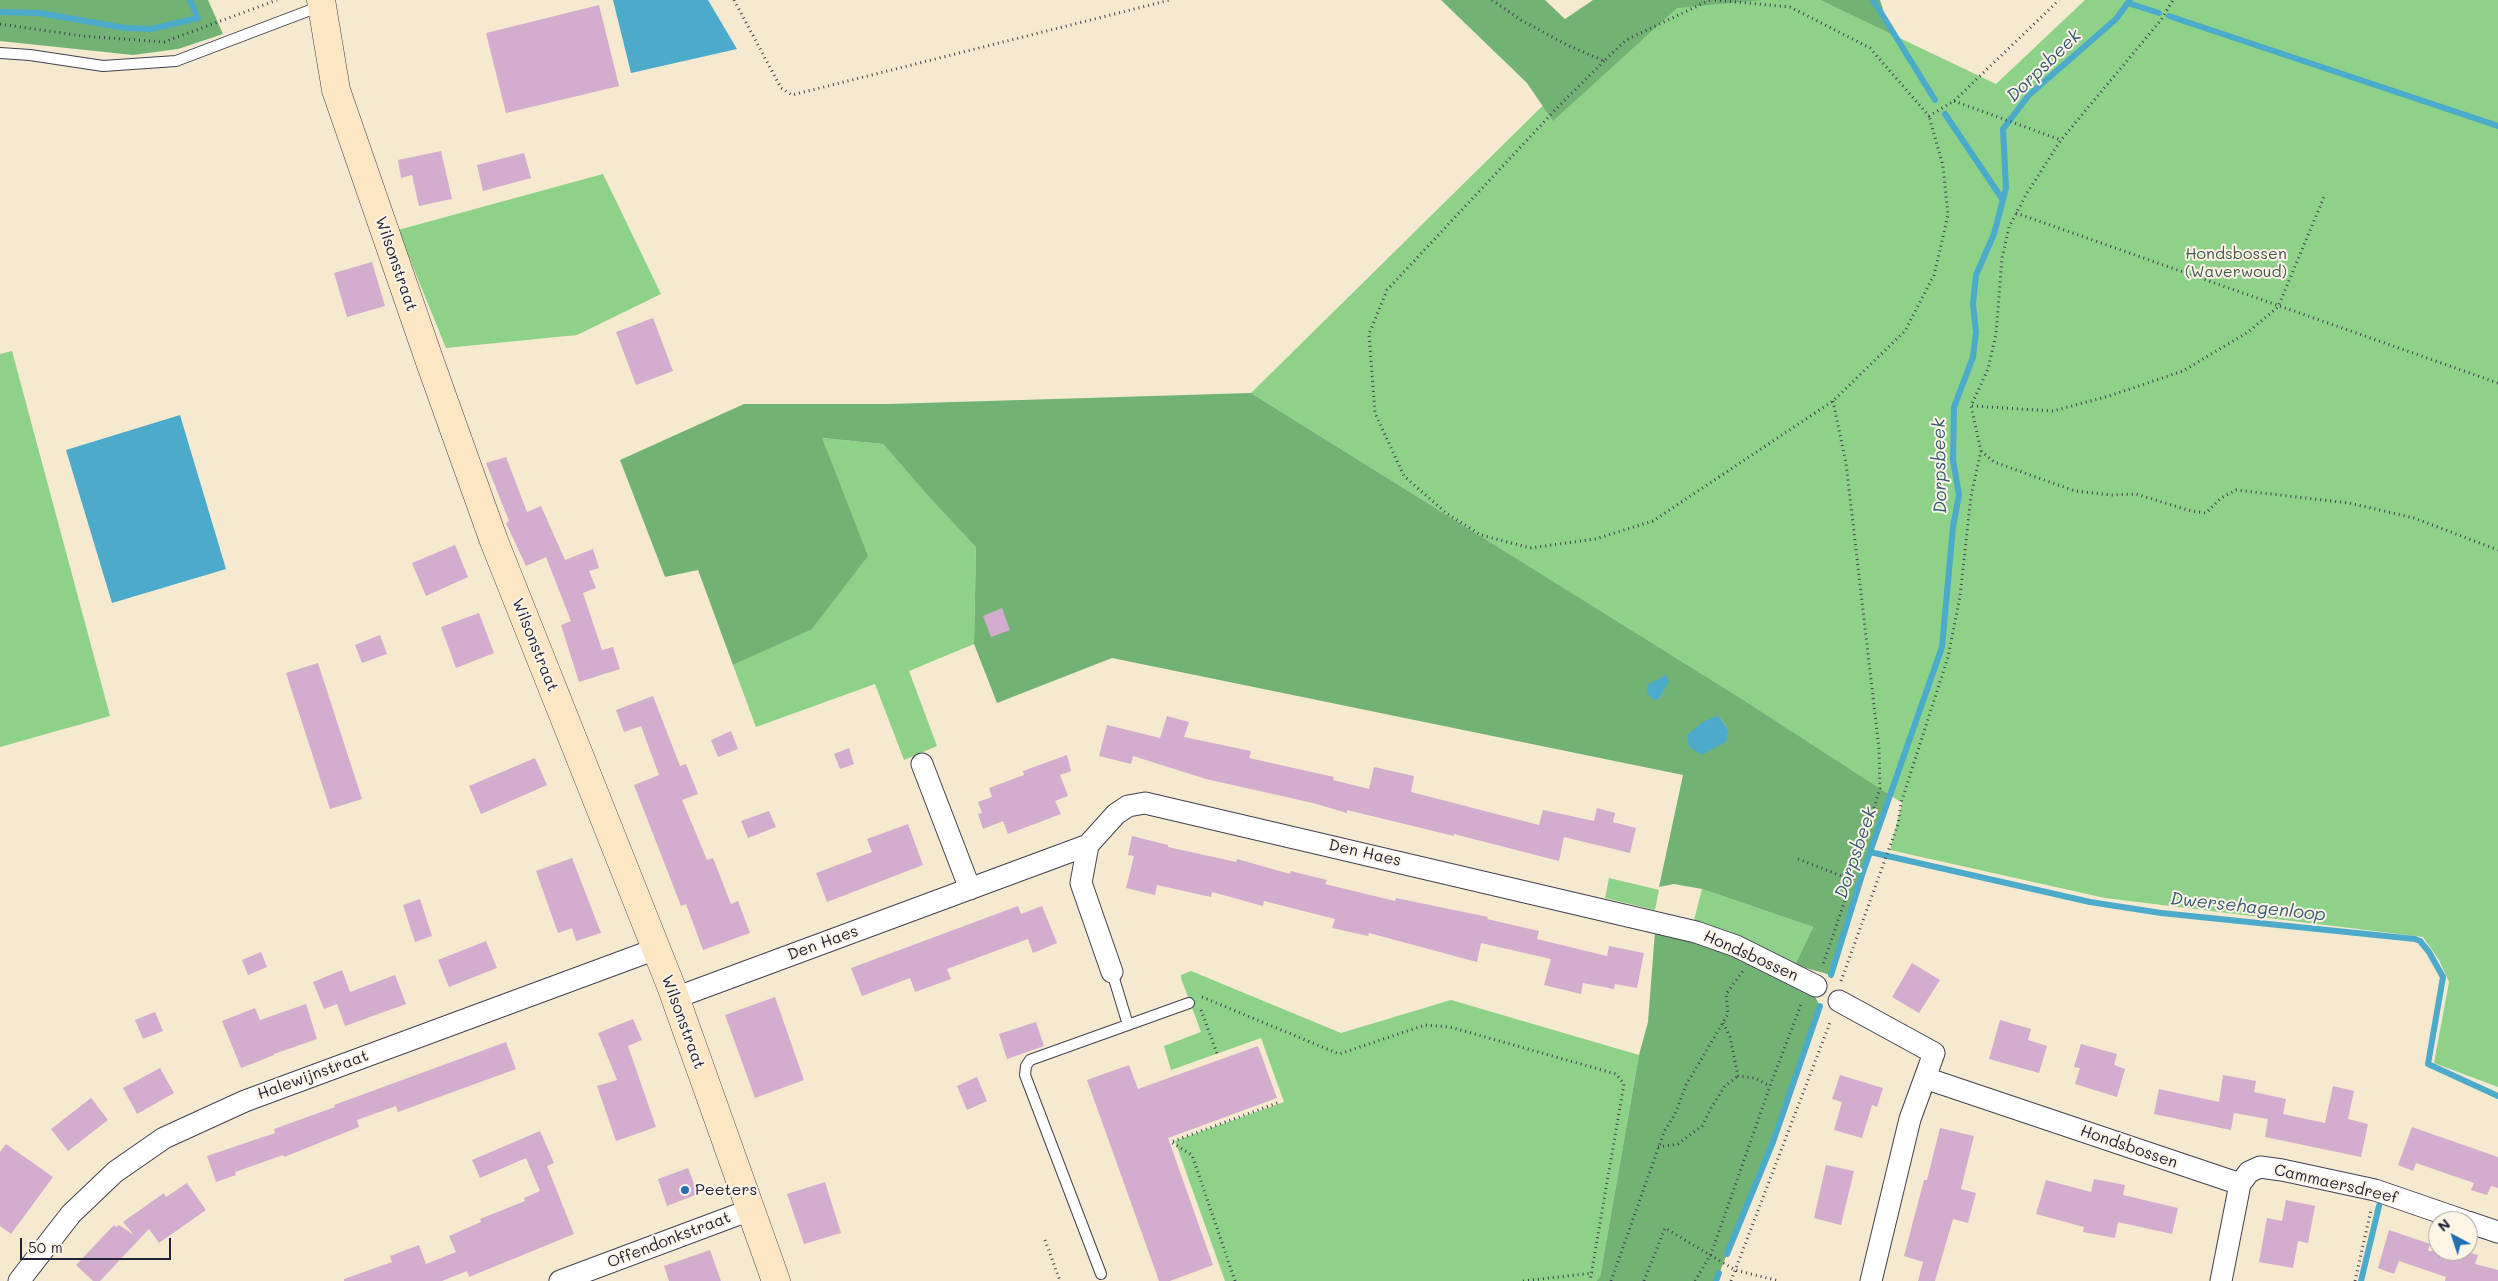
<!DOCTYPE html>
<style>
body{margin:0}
#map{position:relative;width:2498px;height:1281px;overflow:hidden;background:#f5e9d0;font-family:Mali,sans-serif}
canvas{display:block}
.north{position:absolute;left:2428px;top:1211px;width:50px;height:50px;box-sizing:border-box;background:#fcf5e5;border:1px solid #a5a1a1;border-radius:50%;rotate:320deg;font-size:14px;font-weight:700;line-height:20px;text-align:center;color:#22223b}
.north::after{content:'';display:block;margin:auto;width:18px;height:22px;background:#1f6fb2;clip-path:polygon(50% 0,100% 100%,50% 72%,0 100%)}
.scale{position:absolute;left:20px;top:1238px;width:151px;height:22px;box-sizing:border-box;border:2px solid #22223b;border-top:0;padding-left:6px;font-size:15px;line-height:18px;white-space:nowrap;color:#22223b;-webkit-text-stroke:4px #fcf5e5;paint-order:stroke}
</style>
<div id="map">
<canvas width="2498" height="1281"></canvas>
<div class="north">N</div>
<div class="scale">50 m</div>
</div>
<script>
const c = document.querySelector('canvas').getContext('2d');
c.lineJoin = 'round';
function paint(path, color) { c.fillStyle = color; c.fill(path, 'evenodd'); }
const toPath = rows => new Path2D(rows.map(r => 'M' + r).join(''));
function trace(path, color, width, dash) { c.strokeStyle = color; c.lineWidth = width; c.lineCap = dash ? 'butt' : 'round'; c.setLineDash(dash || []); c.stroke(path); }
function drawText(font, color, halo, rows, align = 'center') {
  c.font = font + ' Mali,sans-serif'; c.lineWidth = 4; c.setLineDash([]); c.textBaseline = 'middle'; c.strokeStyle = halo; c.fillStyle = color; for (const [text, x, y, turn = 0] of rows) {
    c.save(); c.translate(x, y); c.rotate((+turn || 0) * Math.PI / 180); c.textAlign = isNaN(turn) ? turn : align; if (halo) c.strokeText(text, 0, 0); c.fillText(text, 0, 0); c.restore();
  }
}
paint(toPath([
 [1650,0,1820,0,1996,84,2085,0,2498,0,2498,1087,2434,1063,2449,982,2439,960,2423,937,2105,898,1890,850,1902,803,1742,699,1251,393],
 [603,174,661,294,577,335,446,348,398,230],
 [12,351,110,716,0,747,0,354],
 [821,438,883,444,929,497,976,546,974,644,909,671,937,746,904,760,875,684,756,727,733,665,811,630],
 [1609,878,1659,890,1655,910,1605,898],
 [1702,889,1813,927,1795,965,1694,920],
 [1191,971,1341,1033,1451,1000,1639,1055,1600,1277,1596,1281,1225,1281,1175,1141,1284,1102,1261,1038,1171,1070,1164,1046,1201,1032,1181,978,1181,975]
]), '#8ed189');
paint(toPath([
 [0,0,208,0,223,34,178,49,133,55,0,41],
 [1441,0,1545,0,1565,19,1593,0,1762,0,1677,8,1553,121,1527,83],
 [1820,0,1880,0,1891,34],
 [1251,393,1742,699,1890,795,1831,975,1795,965,1813,927,1702,889,1674,884,1659,887,1683,775,1112,658,997,703,974,644,976,547,929,497,883,444,822,438,868,556,811,630,733,665,698,570,665,577,620,460,744,404,889,404],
 [1668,681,1660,698,1647,685],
 [1720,718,1728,729,1689,747],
 [1655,931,1703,943,1760,963,1814,995,1820,1006,1773,1142,1716,1281,1596,1281,1600,1277,1639,1055,1648,1022]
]), '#72b375');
paint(toPath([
 [613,0,708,0,737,49,631,73],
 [180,415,226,569,112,603,66,450],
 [1666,675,1669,681,1660,698,1654,700,1647,693,1647,685],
 [1716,716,1720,718,1728,729,1727,741,1702,755,1689,747,1687,735,1703,722]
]), '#4caacb');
trace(toPath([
 [1873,0,1935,100],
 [2128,3,2159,13],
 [0,12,39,13,126,28,151,29,198,18,190,0],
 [2169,16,2498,126],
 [1945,114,2003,200],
 [1870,852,2090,902,2161,913,2415,939,2420,941,2429,952,2443,977,2428,1064,2498,1096],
 [1831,975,1862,875,1942,647,1953,527,1959,495,1953,460,1954,407,1973,357,1976,332,1973,304,1976,275,1994,234,2006,188,2003,129,2029,95,2116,19,2130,0],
 [1727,1254,1773,1142,1820,1006],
 [1716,1281,1719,1273],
 [2361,1281,2379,1206]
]), '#4caacb', 6);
paint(toPath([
 [599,5,619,86,506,113,486,33],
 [441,151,452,199,419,206,412,175,401,178,398,160],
 [524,153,531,178,483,191,477,165],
 [372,262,385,306,347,317,334,273],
 [653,318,673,371,636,385,616,332],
 [506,457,527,512,541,506,565,560,593,549,599,568,589,571,596,588,583,593,602,650,613,647,620,669,579,682,561,625,571,621,546,557,526,566,506,523,509,521,486,463],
 [455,545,468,577,426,596,412,563],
 [1002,608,1010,630,991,637,983,616],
 [479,613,494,653,456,668,441,627],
 [380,635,387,654,362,663,355,645],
 [318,663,362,799,330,809,286,673],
 [653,696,680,766,686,764,698,794,682,800,707,860,713,858,731,904,738,901,750,933,703,950,686,904,681,906,634,785,659,775,641,726,624,732,616,710],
 [1167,716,1189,722,1184,737,1251,751,1249,758,1334,777,1333,780,1369,789,1374,767,1414,776,1411,792,1539,825,1543,810,1594,821,1597,808,1615,813,1613,822,1636,828,1630,853,1564,837,1559,861,1454,834,1454,836,1347,810,1347,813,1313,803,1206,779,1133,756,1131,764,1099,756,1107,725,1160,738],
 [731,731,738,749,718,757,711,740],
 [849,748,854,764,840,769,834,754],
 [1067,755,1071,771,1060,775,1068,796,1055,801,1061,814,1008,834,1003,821,983,829,978,814,982,813,978,802,992,797,989,788,1024,775,1023,771],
 [535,758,547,785,481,814,469,786],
 [769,811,776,827,748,838,741,821],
 [908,824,923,865,827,902,816,873,872,852,867,839],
 [1132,836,1168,845,1168,847,1236,862,1237,859,1290,874,1291,871,1327,880,1325,884,1395,901,1396,898,1488,917,1487,919,1539,931,1537,939,1607,956,1609,946,1644,953,1637,988,1615,984,1614,989,1583,983,1581,994,1544,985,1551,959,1481,943,1477,962,1369,933,1368,936,1332,928,1335,919,1264,901,1263,906,1212,892,1211,897,1157,885,1155,895,1126,888,1134,856,1128,855],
 [572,858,601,933,576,941,572,928,558,933,536,871],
 [420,899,432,936,415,942,403,905],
 [1018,906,1021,914,1042,906,1057,943,1033,953,1028,939,947,969,951,979,915,992,910,978,862,996,851,968],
 [486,941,497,968,449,987,438,960],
 [261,952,267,967,248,975,242,960],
 [1912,963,1940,980,1919,1013,1892,997],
 [342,970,350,992,395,975,406,1004,345,1026,337,1004,324,1009,313,982],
 [775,997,804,1080,755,1098,725,1015],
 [306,1004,317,1039,274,1054,274,1055,241,1068,222,1021,255,1008,260,1020],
 [155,1012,163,1031,143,1039,135,1020],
 [633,1019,642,1040,628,1046,656,1127,616,1141,597,1086,617,1080,598,1033],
 [2000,1020,2031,1029,2028,1040,2047,1046,2039,1073,1989,1059],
 [1036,1022,1044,1046,1007,1059,999,1034],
 [506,1042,516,1069,398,1112,396,1106,357,1120,359,1127,284,1157,283,1155,235,1172,236,1175,216,1182,207,1156,275,1133,274,1129,335,1107,334,1105],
 [2081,1044,2117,1054,2114,1065,2125,1069,2117,1097,2075,1084,2080,1068,2074,1067],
 [1258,1046,1277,1098,1168,1138,1213,1265,1170,1281,1159,1281,1087,1080,1129,1065,1138,1089],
 [160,1068,174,1093,137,1114,123,1088],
 [1840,1075,1883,1088,1877,1107,1872,1105,1862,1138,1834,1130,1842,1102,1832,1099],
 [2223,1075,2256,1081,2254,1092,2286,1099,2283,1114,2325,1123,2333,1086,2354,1091,2348,1119,2368,1124,2361,1157,2265,1137,2268,1119,2234,1113,2231,1130,2154,1114,2159,1089,2219,1102],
 [977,1077,987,1101,967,1110,957,1086],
 [91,1098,108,1120,68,1151,51,1129],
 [2412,1127,2498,1157,2498,1188,2491,1186,2487,1195,2471,1190,2474,1183,2416,1163,2413,1171,2398,1165],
 [1940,1128,1974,1136,1961,1189,1976,1193,1968,1223,1953,1219,1935,1281,1918,1281,1923,1262,1904,1256,1924,1180,1927,1180],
 [540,1131,554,1163,547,1166,574,1234,469,1277,467,1271,442,1281,344,1281,344,1279,392,1262,390,1256,419,1245,426,1264,456,1252,449,1236,481,1222,480,1219,525,1201,524,1198,540,1191,526,1158,480,1178,472,1160],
 [6,1144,53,1177,11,1234,0,1226,0,1152],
 [1826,1165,1854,1171,1841,1225,1814,1218],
 [688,1168,698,1194,667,1206,658,1179],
 [2094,1179,2125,1185,2123,1195,2178,1208,2172,1234,2118,1222,2115,1238,2083,1232,2084,1227,2036,1214,2046,1180,2091,1192],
 [825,1182,841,1233,804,1244,787,1194],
 [187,1183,206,1210,159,1243,149,1229,100,1281,93,1281,76,1265,114,1225,116,1227,119,1225,134,1235,123,1222,164,1193,166,1197],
 [2286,1200,2315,1206,2308,1243,2298,1241,2293,1268,2259,1262,2267,1218,2282,1221],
 [2389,1230,2430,1244,2428,1251,2463,1251,2478,1255,2475,1264,2498,1270,2498,1281,2445,1281,2446,1277,2399,1261,2394,1274,2378,1268],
 [710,1250,721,1281,669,1281,664,1266]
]), '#d3adcd');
const lane = toPath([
 [0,53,30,55,103,66,176,61,321,6],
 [1112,972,1128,1025],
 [1101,1274,1025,1075,1026,1066,1030,1060,1189,1003]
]);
const street = toPath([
 [922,764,970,889],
 [1088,845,1081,883,1112,972],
 [675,998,1088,845,1116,814,1128,806,1145,803,1696,932,1736,946,1816,986],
 [1839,1001,1934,1053,1910,1119,1871,1281],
 [1925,1078,2240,1184,2221,1281],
 [2240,1184,2249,1172,2260,1167,2282,1170,2375,1190,2465,1221],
 [2468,1222,2498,1232],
 [19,1281,71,1214,115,1172,164,1138,245,1101,656,949],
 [560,1281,750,1210]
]);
const secondary = toPath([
 [321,0,336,90,430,362,494,541,671,986,776,1281]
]);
trace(lane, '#424051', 12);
trace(street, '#424051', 23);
trace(secondary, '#424051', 29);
trace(toPath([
 [734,0,781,88,792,95,1170,0],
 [1492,0,1521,20,1567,45,1604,61,1626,40,1710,0],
 [1715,0,1790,7,1870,48,1929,116,1954,101,2059,0],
 [0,24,83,36,164,42,277,0],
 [1604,61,1557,108,1387,290,1369,334,1375,413,1404,476,1446,513,1481,535,1530,548,1595,539,1653,521,1833,401,1905,331,1934,275,1948,215,1943,166,1929,116],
 [1954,101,2061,140],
 [2016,213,2498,383],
 [1833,401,1846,463,1879,749,1880,788,1852,880],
 [1972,406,2053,411,2109,396,2183,371,2248,332,2278,307,2324,197],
 [1981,451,1994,462,2075,491,2112,495,2136,494,2191,511,2206,513,2221,498,2236,490,2349,503,2414,518,2498,550],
 [1798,859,1852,880,1822,967],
 [1841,981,1898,824,1901,803,1948,657,1960,596,1971,496,1981,451,1971,406,1988,369,1996,334,2002,258,2009,227,2027,193,2061,140,2161,20,2173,0],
 [1202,997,1339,1054,1425,1025,1450,1027,1616,1074,1624,1084,1590,1281],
 [1201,1010,1218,1056],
 [1723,1023,1730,1037,1738,1076,1755,1078,1770,1086],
 [1658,1147,1678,1144,1702,1126,1711,1108,1725,1086,1738,1076],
 [1045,1240,1060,1281],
 [1235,1281,1192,1155,1171,1142,1280,1102],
 [1523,1281,1593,1273],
 [1611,1281,1664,1132,1675,1114,1686,1085,1728,1014,1726,994,1743,971],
 [1644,1281,1665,1228,1735,1270,1779,1281],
 [1695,1281,1711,1254,1770,1086,1802,1002],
 [1731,1281,1831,1020],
 [2355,1281,2371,1210]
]), '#424051', 3, [1, 4]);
trace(lane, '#fff', 10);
trace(street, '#fff', 21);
trace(secondary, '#fce6c4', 28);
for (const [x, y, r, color] of [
 [685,1190,5,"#1f6fb2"]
]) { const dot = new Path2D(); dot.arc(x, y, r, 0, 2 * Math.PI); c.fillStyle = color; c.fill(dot); trace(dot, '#fcf5e5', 2); }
drawText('16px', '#425752', '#fcf5e5', [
 ["Hondsbossen",2236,254],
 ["(Waverwoud)",2236,272]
]);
drawText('16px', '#22223b', '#fcf5e5', [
 ["Wilsonstraat",396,264,71],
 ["Wilsonstraat",535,645,68],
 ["Den Haes",1365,853,13],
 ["Den Haes",823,943,-20],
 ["Hondsbossen",1751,956,24],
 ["Wilsonstraat",683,1022,70],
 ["Halewijnstraat",313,1075,-20],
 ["Hondsbossen",2129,1147,19],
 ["Cammaersdreef",2336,1184,13],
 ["Offendonkstraat",669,1240,-21]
]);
drawText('16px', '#22223b', '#fcf5e5', [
 ["Peeters",695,1190]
], 'left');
drawText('italic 18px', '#335875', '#fcf5e5', [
 ["Dorpsbeek",2044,66,-44],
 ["Dorpsbeek",1940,466,-91],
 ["Dorpsbeek",1856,853,-71],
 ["Dwersehagenloop",2248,907,6]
]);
</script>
